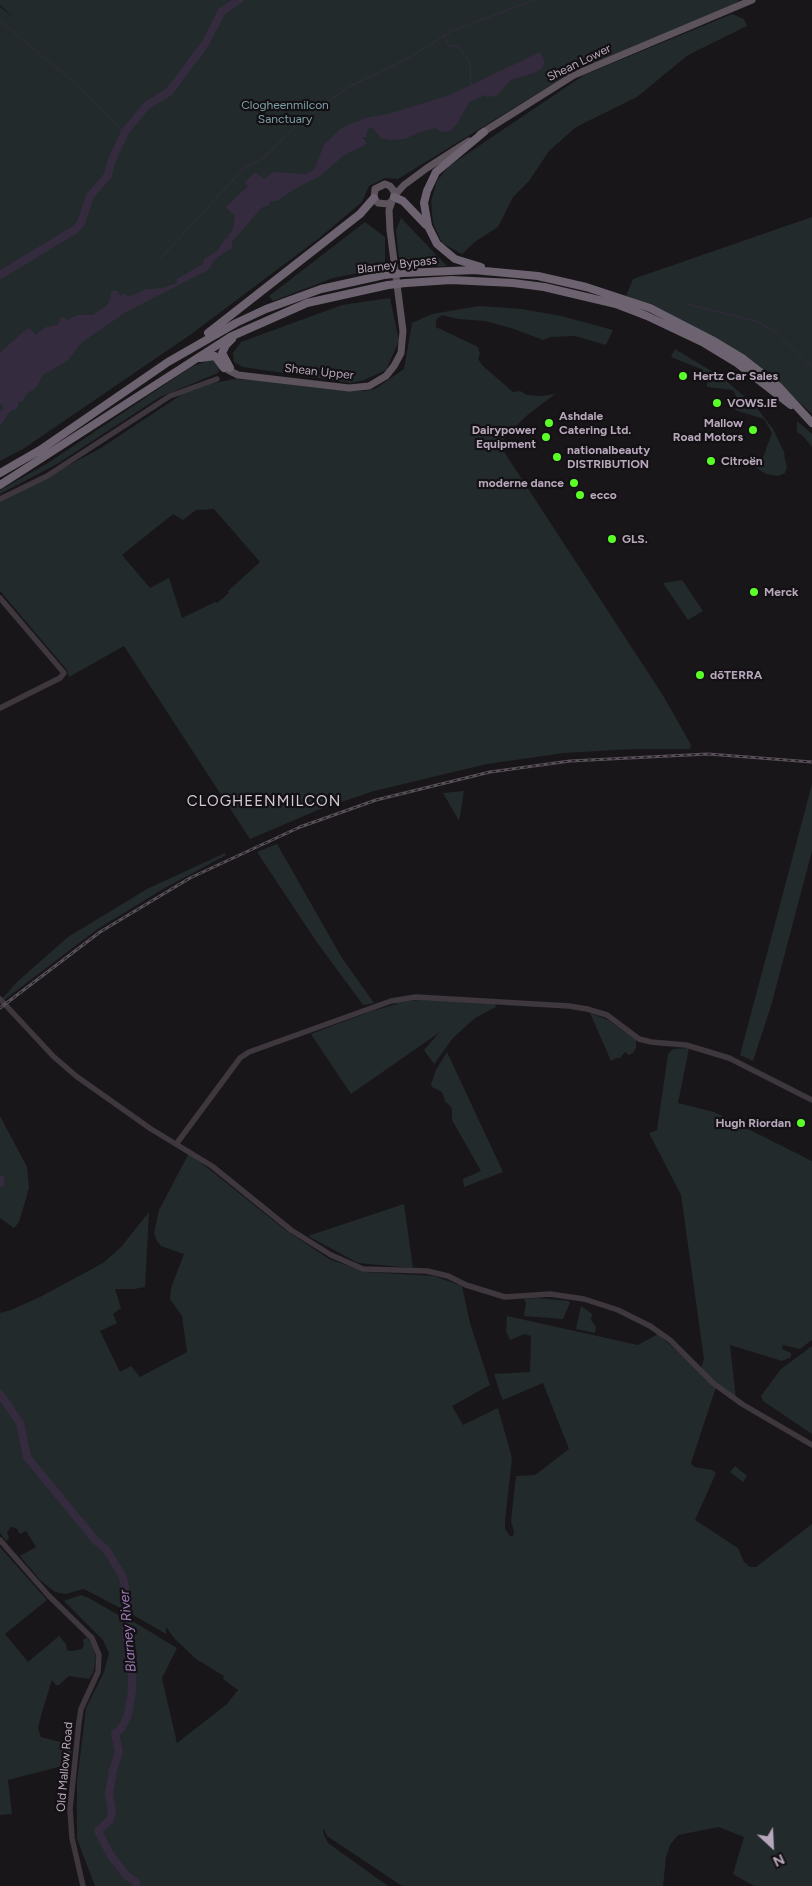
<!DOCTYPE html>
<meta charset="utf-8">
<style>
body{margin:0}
#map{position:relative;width:812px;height:1886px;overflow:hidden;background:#191619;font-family:Figtree,sans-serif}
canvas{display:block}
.north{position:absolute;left:747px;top:1821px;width:50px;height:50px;-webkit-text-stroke:4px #141114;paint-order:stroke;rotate:155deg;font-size:14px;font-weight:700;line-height:20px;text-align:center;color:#b6a7ba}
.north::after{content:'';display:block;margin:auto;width:18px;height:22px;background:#b6a7ba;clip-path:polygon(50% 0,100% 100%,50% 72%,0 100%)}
</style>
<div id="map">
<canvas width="812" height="1886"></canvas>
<div class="north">N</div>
</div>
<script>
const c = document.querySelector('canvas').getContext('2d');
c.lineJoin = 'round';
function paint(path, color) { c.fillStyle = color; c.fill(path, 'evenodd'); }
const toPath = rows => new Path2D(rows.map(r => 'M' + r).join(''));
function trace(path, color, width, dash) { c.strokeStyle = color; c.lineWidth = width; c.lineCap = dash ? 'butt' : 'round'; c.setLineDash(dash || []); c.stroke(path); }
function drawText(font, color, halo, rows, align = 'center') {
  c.font = font + ' Figtree,sans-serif'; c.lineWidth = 4.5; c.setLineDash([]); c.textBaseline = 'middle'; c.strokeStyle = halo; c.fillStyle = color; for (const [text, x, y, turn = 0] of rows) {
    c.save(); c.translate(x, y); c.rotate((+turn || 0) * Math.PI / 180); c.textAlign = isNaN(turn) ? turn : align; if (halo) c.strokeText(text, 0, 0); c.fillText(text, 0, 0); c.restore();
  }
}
paint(toPath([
 [0,0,740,0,733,5,574,71,398,179,385,178,369,186,362,202,318,239,190,335,23,449,0,461,0,7,13,17,0,5],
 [732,14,744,19,747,26,688,55,637,97,576,127,549,151,529,181,513,197,498,227,476,241,462,254,442,243,433,223,431,201,437,181,449,166,584,75],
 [812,217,812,414,770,376,649,304,626,296,633,279],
 [401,218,447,266,400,267,396,230],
 [365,222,385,237,385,268,333,278,273,301,269,296],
 [390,298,399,341,386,370,364,380,351,383,243,367,234,362,233,353,241,342,342,305],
 [479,306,522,309,561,316,613,330,606,345,575,336,551,337,543,340,514,329,485,321,458,319,442,315,436,320,436,327,478,347,480,354,478,359,483,366,513,392,520,391,527,395,541,396,555,394,525,417,499,444,664,697,691,745,690,749,634,749,564,753,487,764,374,791,318,810,250,839,124,646,69,677,67,670,0,591,0,502,101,448,184,393,210,384,234,379,256,380,337,390,364,391,375,389,404,369,412,323,432,314],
 [214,509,260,562,228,591,229,593,217,603,215,602,182,618,169,578,150,588,122,555,173,514,183,520,196,510],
 [675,349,723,378,756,407,773,429,785,454,784,455,787,467,785,473,778,476,766,474,737,455,761,463,772,433,764,419,735,410,738,400,733,390,707,387,707,377,701,369,671,357],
 [212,359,220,368,218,373,160,397,57,464,0,494,0,490,48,463,191,367],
 [797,421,812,434,812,447,803,436,797,432],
 [682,580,703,611,688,620,663,583],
 [812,784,812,851,771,1006,753,1061,740,1055],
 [464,791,461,810,459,821,443,793],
 [277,844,342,958,374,1003,363,1005,316,941,257,852],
 [225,853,226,855,165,888,99,928,4,1000,2,999,18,981,68,937,147,889],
 [432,999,495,1003,496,1007,475,1018,453,1038,434,1064,424,1050,440,1032,351,1094,311,1034,372,1011,397,1004,396,1002],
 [590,1013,608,1020,636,1040,636,1048,633,1053,629,1055,625,1052,620,1058,616,1058,611,1061],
 [689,1048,678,1103,714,1112,812,1161,812,1340,800,1349,783,1345,782,1349,791,1353,791,1357,782,1361,730,1345,736,1399,700,1371,704,1359,681,1195,649,1133,657,1130,668,1054,673,1049],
 [447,1052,503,1172,464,1187,463,1179,481,1171,452,1120,452,1108,445,1101,442,1092,432,1087,431,1084,436,1070],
 [0,1116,27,1167,29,1188,19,1222,14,1228,0,1218,0,1188,2,1178,0,1176],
 [189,1153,284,1229,329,1259,365,1272,434,1276,462,1286,470,1323,490,1385,452,1406,463,1425,498,1408,512,1458,505,1521,505,1529,510,1536,513,1536,514,1532,511,1521,516,1476,535,1475,569,1449,543,1383,503,1400,501,1396,494,1374,530,1372,531,1336,524,1334,510,1340,506,1331,507,1316,638,1345,658,1334,716,1387,691,1463,694,1467,712,1470,716,1473,695,1520,738,1548,744,1562,750,1567,756,1567,812,1524,812,1886,754,1886,733,1874,744,1837,719,1827,678,1835,670,1845,666,1857,663,1886,402,1886,327,1836,324,1829,323,1833,328,1843,388,1886,95,1886,77,1839,77,1782,86,1708,104,1672,109,1653,103,1640,64,1601,81,1595,89,1598,125,1619,124,1624,128,1627,129,1619,177,1648,162,1678,177,1743,227,1704,238,1690,223,1679,224,1676,196,1659,175,1639,166,1627,166,1634,128,1612,123,1580,106,1550,120,1577,126,1611,84,1589,65,1594,55,1592,40,1580,20,1556,36,1547,26,1531,20,1534,16,1528,11,1527,7,1532,9,1538,6,1541,0,1533,0,1397,20,1423,25,1447,27,1446,23,1424,0,1391,0,1313,11,1310,40,1297,103,1263,121,1247,149,1212,145,1287,134,1289,115,1289,121,1308,113,1314,117,1323,100,1331,120,1372,131,1366,140,1377,187,1352,182,1316,170,1299,171,1288,184,1254,161,1246,157,1241,154,1233,159,1210],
 [404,1204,413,1268,358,1263,308,1236],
 [538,1298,569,1301,570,1303,563,1319,524,1316,526,1303,524,1299],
 [581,1306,592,1314,591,1320,596,1327,595,1333,576,1329],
 [812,1346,812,1434,763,1401,761,1396,781,1369],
 [735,1466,747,1476,743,1482,730,1472],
 [0,1547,47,1600,5,1634,28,1662,59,1636,66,1644,67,1650,72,1651,82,1649,84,1644,83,1640,87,1637,94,1646,96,1659,93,1673,89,1679,69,1676,59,1685,56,1685,52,1680,42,1712,38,1728,41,1737,72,1745,70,1764,8,1780,12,1814,0,1815]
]), '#222a2c');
paint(toPath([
 [540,52,545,62,542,68,534,73,511,80,496,96,487,97,485,95,469,102,457,124,450,131,442,132,435,128,420,132,405,139,390,140,381,138,372,127,367,130,366,137,362,137,367,144,343,156,320,176,296,188,277,201,271,201,269,205,261,208,232,242,232,248,216,258,208,270,126,312,81,343,68,360,43,375,36,388,26,394,23,401,19,402,17,409,10,411,0,426,0,412,4,408,0,403,0,353,23,332,29,328,36,335,46,327,58,325,61,317,68,320,77,315,93,315,106,306,111,299,111,291,117,291,121,296,124,293,128,297,146,289,163,288,177,283,177,279,203,264,204,259,216,252,226,238,229,238,228,234,232,232,235,216,226,207,248,186,245,182,255,172,264,179,274,172,305,174,314,170,324,145,341,128,365,118,388,114,450,95]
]), '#352b3e');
trace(toPath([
 [0,21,70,79,125,133],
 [444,36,449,46,458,46,470,62,471,85],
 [160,259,244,168,262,159,297,125,348,87,405,60,452,31,534,0],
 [686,304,759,322,775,332,812,367]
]), '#352b3e', 1);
trace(toPath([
 [0,275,76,229,81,223,90,196,108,175,111,162,125,132,147,105,169,92,205,44,222,11,239,0],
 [0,1179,0,1183],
 [0,1394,20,1423,27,1457,96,1541,106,1549,123,1577,128,1605,126,1635,132,1665,132,1691,128,1715,121,1729,115,1733,119,1752,113,1770,109,1794,112,1811,110,1820,98,1831,111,1856,127,1876,136,1882,137,1886]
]), '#352b3e', 8);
trace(toPath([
 [0,499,47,476,170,396,217,379],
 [0,598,64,673,60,678,0,708],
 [0,999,53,1056,76,1076,151,1129,212,1166,291,1230,331,1255,363,1269,427,1271,448,1276,466,1285,505,1297,550,1294,584,1299,618,1310,650,1326,670,1340,713,1383,742,1404,812,1445],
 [177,1143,240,1058,249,1052,391,1001,416,997,569,1006,587,1009,607,1015,639,1039,651,1042,686,1045,729,1058,812,1100],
 [0,1540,49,1596,92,1638,99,1655,98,1672,81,1709,79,1722,70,1809,72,1838,83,1886]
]), '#3e373e', 5.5);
trace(toPath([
 [480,134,574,75,752,0],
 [394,196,404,185,427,168,469,141],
 [228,370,238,375,349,388,369,386,386,376,394,366,401,353,403,331,390,230,389,210,394,196,394,191,390,186,385,184,375,189,374,198,378,203,388,204,393,200]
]), '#5c535d', 7);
trace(toPath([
 [394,197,403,201,426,225],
 [481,267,455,259,437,244,428,226,424,203,427,191,436,172,484,132],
 [403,273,474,270,538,276,586,287,650,308,712,340,742,358,779,387,812,423],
 [406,283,451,280,513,283,544,287,616,304,647,316,704,343,737,363,791,405],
 [208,333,360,214,374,198],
 [200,358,215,356,224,368],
 [230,368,222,353,226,345,232,339],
 [0,473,40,450,168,362,236,323,266,309,321,289,384,275],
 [0,485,230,337,307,303,388,285]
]), '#6d6370', 8);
const rail = toPath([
 [0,1008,100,932,190,878,300,827,376,800,490,772,570,761,708,754,812,762]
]);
trace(rail, '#585059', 3);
trace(rail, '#141114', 1, [4]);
trace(toPath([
 [384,275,403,273],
 [388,285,406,283]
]), '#6d6370', 8);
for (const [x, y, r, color] of [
 [683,376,5,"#5bff28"],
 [717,403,5,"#5bff28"],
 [549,423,5,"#5bff28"],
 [753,430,5,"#5bff28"],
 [546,437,5,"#5bff28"],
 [557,457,5,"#5bff28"],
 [711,461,5,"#5bff28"],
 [574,483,5,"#5bff28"],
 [580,495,5,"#5bff28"],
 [612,539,5,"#5bff28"],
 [754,592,5,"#5bff28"],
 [700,675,5,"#5bff28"],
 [801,1123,5,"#5bff28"]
]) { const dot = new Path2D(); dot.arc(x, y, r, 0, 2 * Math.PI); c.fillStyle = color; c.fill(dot); trace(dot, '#141114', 2); }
drawText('12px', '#b6a7ba', '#141114', [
 ["Shean Lower",579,63,-26],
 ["Blarney Bypass",397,265,-7],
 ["Shean Upper",319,372,6],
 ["Old Mallow Road",65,1767,-85]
]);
drawText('12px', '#7ca0a7', '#141114', [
 ["Clogheenmilcon",285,105],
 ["Sanctuary",285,119]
]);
drawText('bold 12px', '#b6a7ba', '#141114', [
 ["Hertz Car Sales",693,376],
 ["VOWS.IE",727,403],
 ["Ashdale",559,416],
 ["Catering Ltd.",559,430],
 ["Mallow",743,423,"right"],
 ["Road Motors",743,437,"right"],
 ["Dairypower",536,430,"right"],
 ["Equipment",536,444,"right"],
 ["nationalbeauty",567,450],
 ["DISTRIBUTION",567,464],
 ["Citroën",721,461],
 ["moderne dance",564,483,"right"],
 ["ecco",590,495],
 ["GLS.",622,539],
 ["Merck",764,592],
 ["dōTERRA",710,675],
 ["Hugh Riordan",791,1123,"right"]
], 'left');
drawText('italic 14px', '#9e7bb8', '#141114', [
 ["Blarney River",128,1631,-95]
]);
c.letterSpacing = '1px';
drawText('15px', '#d3c9d5', '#141114', [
 ["CLOGHEENMILCON",264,802]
]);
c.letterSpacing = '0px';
</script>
